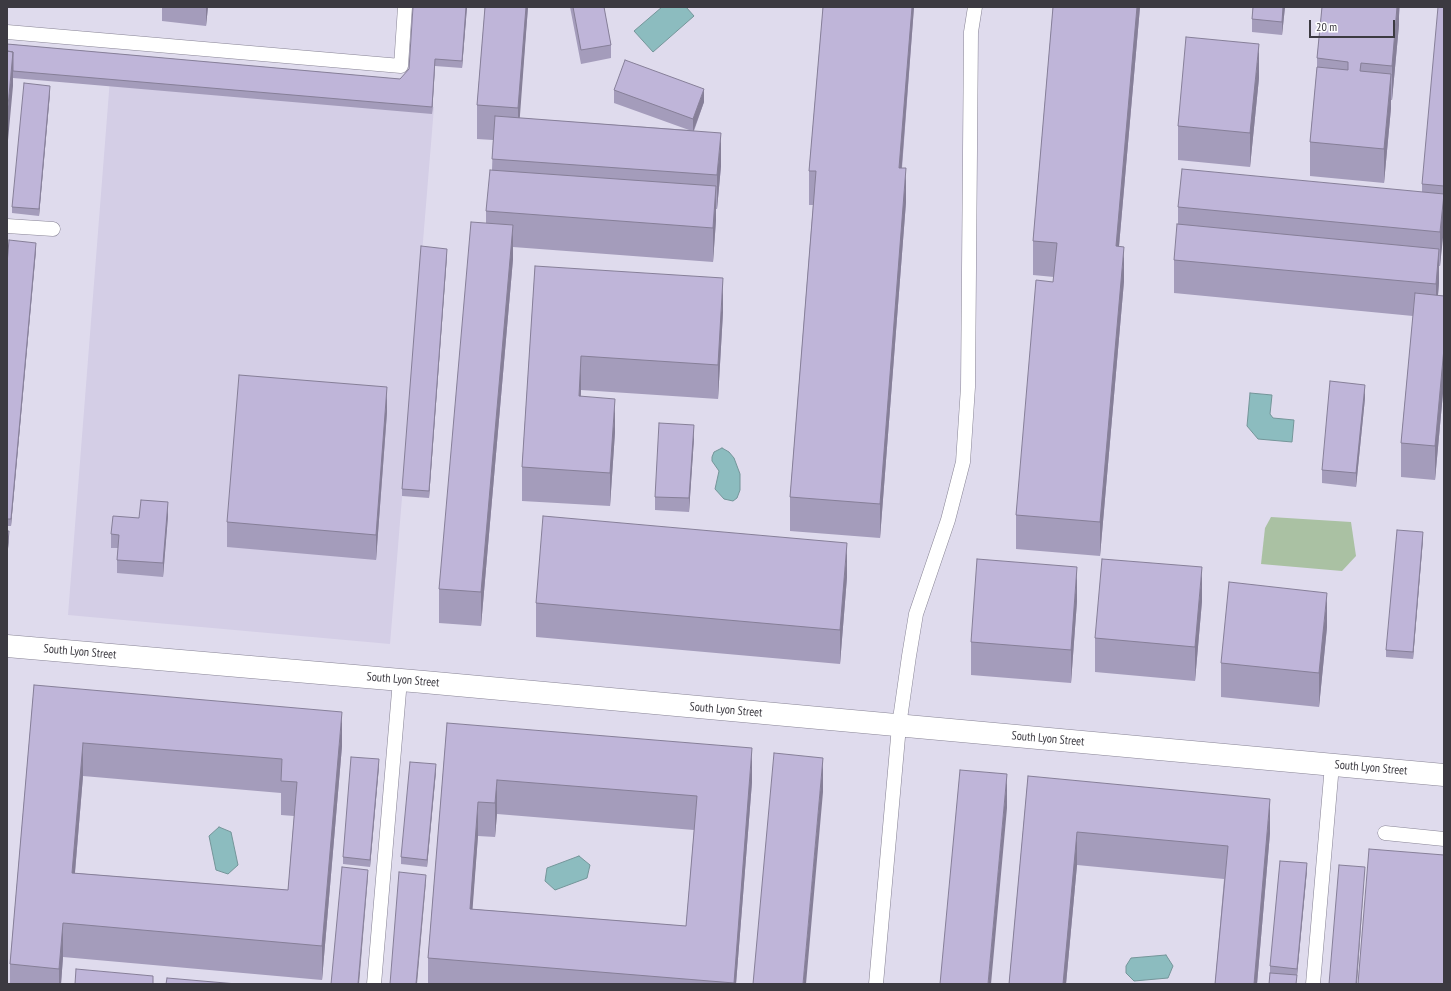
<!DOCTYPE html>
<style>
body{margin:0}
#map{position:relative;width:1451px;height:991px;overflow:hidden;background:#dfdbed;font-family:"PT Sans Narrow",sans-serif}
canvas{display:block}
.frame{position:absolute;inset:0;border:8px solid #3c3a41;pointer-events:none}
.scale{position:absolute;left:1309px;top:20px;width:86px;height:18px;box-sizing:border-box;border:2px solid #3c3a41;border-top:0;padding-left:5px;font-size:12px;line-height:14px;white-space:nowrap;color:#3c3a41;-webkit-text-stroke:3px #fff;paint-order:stroke}
</style>
<div id="map">
<canvas width="1451" height="991"></canvas>
<div class="frame"></div>
<div class="scale">20 m</div>
</div>
<script>
const c = document.querySelector('canvas').getContext('2d');
c.lineJoin = 'round';
function paint(path, color) { c.fillStyle = color; c.fill(path, 'evenodd'); }
const toPath = rows => new Path2D(rows.map(r => 'M' + r).join(''));
function trace(path, color, width, dash) { c.strokeStyle = color; c.lineWidth = width; c.lineCap = dash ? 'butt' : 'round'; c.setLineDash(dash || []); c.stroke(path); }
function drawText(font, color, halo, rows, align = 'center') {
  c.font = font + ' "PT Sans Narrow",sans-serif'; c.lineWidth = 3.5; c.setLineDash([]); c.textBaseline = 'middle'; c.strokeStyle = halo; c.fillStyle = color; for (const [text, x, y, turn = 0] of rows) {
    c.save(); c.translate(x, y); c.rotate((+turn || 0) * Math.PI / 180); c.textAlign = isNaN(turn) ? turn : align; if (halo) c.strokeText(text, 0, 0); c.fillText(text, 0, 0); c.restore();
  }
}
paint(toPath([
 [110,79,434,107,390,644,68,615]
]), '#d4cee6');
paint(toPath([
 [1271,517,1351,522,1356,556,1342,571,1261,564,1265,528]
]), '#aac1a3');
const water = toPath([
 [662,7,686,7,694,16,653,52,634,31,662,7],
 [1250,393,1272,395,1270,414,1273,418,1294,420,1292,442,1258,439,1247,426,1250,393],
 [722,448,729,452,734,458,740,474,740,490,737,498,733,501,724,499,715,489,719,471,712,461,712,457,714,452,722,448],
 [219,827,231,832,238,865,228,874,216,870,209,836,219,827],
 [579,856,590,865,587,878,555,890,545,881,547,868,579,856],
 [1166,955,1173,966,1168,978,1134,981,1126,973,1126,966,1131,958,1166,955]
]);
paint(water, '#8cbcbf');
trace(water, '#749599', 1);
const service = toPath([
 [7,32,401,66,405,7],
 [7,226,53,229],
 [1385,833,1444,839],
 [374,984,400,680],
 [876,984,899,726,909,656,916,614,948,520,963,462,968,387,971,32,975,7],
 [1313,984,1332,765]
]);
const tertiary = toPath([
 [7,646,424,682,1444,775]
]);
trace(service, '#888495', 15);
trace(tertiary, '#888495', 23);
trace(service, '#fff', 14);
trace(tertiary, '#fff', 22);
paint(toPath([
 [162,7,208,7,206,26,162,21],
 [467,7,462,68,435,66,432,114,13,78,13,86,7,44,400,79],
 [485,7,528,7,519,118,689,130,614,103,614,90,704,102,694,131,721,166,717,209,716,209,716,220,713,262,513,247,513,259,481,626,439,623,439,589,486,223,486,211,492,170,493,140,477,139,477,105],
 [570,7,604,7,611,45,611,58,581,64],
 [823,7,914,7,902,168,906,202,880,538,790,531,790,497,813,205,809,205,809,171],
 [1053,7,1140,7,1119,246,1124,281,1100,556,1016,549,1016,515,1054,277,1033,275,1033,241],
 [1253,7,1285,7,1282,35,1252,32,1252,19],
 [1322,7,1400,7,1399,16,1399,25,1392,100,1391,100,1391,108,1384,183,1310,176,1310,142,1317,67,1317,58],
 [1444,7,1444,220,1440,266,1439,266,1439,283,1438,295,1444,296,1444,382,1435,480,1401,477,1401,443,1413,316,1174,293,1174,260,1178,224,1178,207,1422,192,1422,184],
 [1259,78,1250,167,1178,160,1178,126],
 [50,93,39,216,12,213,12,207],
 [36,250,11,526,7,526,7,264],
 [447,255,429,498,402,496,402,489],
 [535,266,723,312,718,399,581,390,581,396,615,432,610,506,522,501,522,467],
 [1365,398,1356,487,1322,483,1322,470],
 [387,412,376,560,227,547,227,522],
 [694,438,689,512,655,510,655,497],
 [168,516,163,577,117,573,117,560,118,548,111,548,111,534,139,518],
 [1423,539,1413,659,1386,657,1386,650],
 [847,577,840,664,536,637,536,603],
 [1077,601,1071,683,971,675,971,642],
 [1202,601,1195,681,1095,672,1095,638],
 [1327,627,1319,707,1221,697,1221,663],
 [34,685,342,746,322,980,63,957,61,984,10,984,10,964],
 [83,776,281,793,281,815,294,816,288,890,75,873],
 [447,723,752,782,736,984,428,984,428,958],
 [497,814,694,830,686,926,472,909,478,836,495,837],
 [379,766,370,867,343,864,343,857],
 [436,771,427,867,401,864,401,857],
 [1028,776,1270,833,1257,984,1215,984,1224,879,1077,865,1066,984,1009,984],
 [1307,870,1297,976,1270,973,1270,966]
]), '#a49cbb');
paint(toPath([
 [206,7,208,7,206,26],
 [466,7,467,7,462,68,462,61],
 [526,7,528,7,518,142,518,108],
 [912,7,914,7,899,202,899,168],
 [1137,7,1140,7,1116,280,1116,246],
 [1283,7,1285,7,1282,35,1282,22],
 [1397,7,1399,7,1399,25,1392,100,1392,66],
 [1259,44,1259,78,1250,167,1250,133],
 [13,52,13,86,7,151,7,117],
 [435,59,435,66,432,114,432,107],
 [1391,74,1391,108,1384,183,1384,149],
 [50,86,50,93,39,216,39,209],
 [704,89,704,102,693,132,693,119],
 [721,133,721,166,717,209,717,175],
 [906,168,906,202,880,538,880,504],
 [716,186,716,220,713,262,713,228],
 [1444,194,1444,228,1440,266,1440,232],
 [513,225,513,259,481,626,481,592],
 [36,243,36,250,11,526,11,519],
 [1124,247,1124,281,1100,556,1100,522],
 [447,249,447,255,429,498,429,491],
 [1439,249,1439,283,1436,318,1436,284],
 [723,278,723,312,718,399,718,365],
 [1444,348,1444,382,1435,480,1435,446],
 [581,356,581,390,579,430,579,396],
 [1365,385,1365,398,1356,487,1356,473],
 [387,387,387,412,376,560,376,535],
 [615,399,615,432,610,506,610,473],
 [694,425,694,438,689,512,689,498],
 [168,502,168,516,163,577,163,563],
 [9,531,9,538,7,560,7,554],
 [1423,532,1423,539,1413,659,1413,652],
 [847,543,847,577,840,664,840,630],
 [1077,567,1077,601,1071,683,1071,650],
 [1202,567,1202,601,1195,681,1195,647],
 [1327,593,1327,627,1319,707,1319,673],
 [342,712,342,746,322,980,322,946],
 [83,743,83,776,72,907,72,873],
 [752,748,752,782,736,984,734,984],
 [823,758,823,792,806,984,803,984],
 [379,759,379,766,370,867,370,860],
 [436,764,436,771,427,867,427,860],
 [1007,774,1007,808,991,984,988,984],
 [497,780,497,814,495,837,495,803],
 [1270,799,1270,833,1257,984,1254,984],
 [478,802,478,836,470,943,470,909],
 [1077,832,1077,865,1066,984,1063,984],
 [1307,863,1307,870,1297,976,1297,969],
 [1365,867,1357,984,1356,984],
 [368,870,368,876,359,984,358,984],
 [426,875,426,881,417,984,416,984],
 [63,923,63,957,61,984,59,984,59,969]
]), '#867f98');
const building = toPath([
 [413,7,466,7,462,61,435,59,432,107,13,71,13,52,7,51,7,44,400,79,409,69,413,7],
 [485,7,526,7,518,108,477,105,485,7],
 [573,7,604,7,611,45,581,50,573,7],
 [823,7,912,7,899,168,906,168,880,504,790,497,816,171,809,171,823,7],
 [1053,7,1137,7,1116,246,1124,247,1100,522,1016,515,1036,280,1053,282,1057,243,1033,241,1053,7],
 [1253,7,1283,7,1282,22,1252,19,1253,7],
 [1322,7,1397,7,1392,66,1361,63,1360,71,1391,74,1384,149,1310,142,1317,67,1348,70,1348,62,1317,58,1322,7],
 [1438,7,1444,7,1444,186,1422,184,1438,7],
 [1186,37,1259,44,1250,133,1178,126,1186,37],
 [7,51,13,52,7,117,7,51],
 [625,60,704,89,693,119,614,90,625,60],
 [24,83,50,86,39,209,12,207,24,83],
 [495,116,721,133,717,175,492,159,495,116],
 [1182,169,1444,194,1440,232,1178,207,1182,169],
 [490,170,716,186,713,228,486,211,490,170],
 [471,222,513,225,481,592,439,589,471,222],
 [1177,224,1439,249,1436,284,1174,260,1177,224],
 [9,240,36,243,11,519,7,519,7,264,9,240],
 [421,246,447,249,429,491,402,489,421,246],
 [535,266,723,278,718,365,581,356,579,396,615,399,610,473,522,467,535,266],
 [1415,293,1444,296,1444,348,1435,446,1401,443,1415,293],
 [239,375,387,387,376,535,227,522,239,375],
 [1330,381,1365,385,1356,473,1322,470,1330,381],
 [659,423,694,425,689,498,655,497,659,423],
 [141,500,168,502,163,563,117,560,119,535,111,534,113,516,139,518,141,500],
 [543,516,847,543,840,630,536,603,543,516],
 [1397,530,1423,532,1413,652,1386,650,1397,530],
 [7,531,9,531,7,554,7,531],
 [977,559,1077,567,1071,650,971,642,977,559],
 [1102,559,1202,567,1195,647,1095,638,1102,559],
 [1229,582,1327,593,1319,673,1221,663,1229,582],
 [34,685,342,712,322,946,63,923,59,969,10,964,34,685],
 [83,743,282,759,281,781,297,782,288,890,72,873,83,743],
 [447,723,752,748,734,983,428,958,447,723],
 [497,780,697,796,686,926,470,909,478,802,495,803,497,780],
 [774,753,823,758,803,984,753,984,774,753],
 [351,757,379,759,370,860,343,857,351,757],
 [410,762,436,764,427,860,401,857,410,762],
 [960,770,1007,774,988,984,940,984,960,770],
 [1028,776,1270,799,1254,984,1215,984,1228,846,1077,832,1063,984,1009,984,1028,776],
 [1369,849,1444,855,1444,984,1358,984,1369,849],
 [1280,861,1307,863,1297,969,1270,966,1280,861],
 [1339,865,1365,867,1356,984,1329,984,1339,865],
 [342,867,368,870,358,984,331,984,342,867],
 [399,872,426,875,416,984,390,984,399,872],
 [76,969,153,976,153,984,75,984,76,969],
 [1270,973,1297,975,1296,984,1269,984,1270,973],
 [167,978,237,984,166,984,167,978]
]);
paint(building, '#bfb5d9');
trace(building, '#867f98', 1);
drawText('12px', '#3c3a41', '#fff', [
 ["South Lyon Street",80,652,5],
 ["South Lyon Street",403,680,5],
 ["South Lyon Street",726,710,5],
 ["South Lyon Street",1048,739,5],
 ["South Lyon Street",1371,768,5]
]);
</script>
